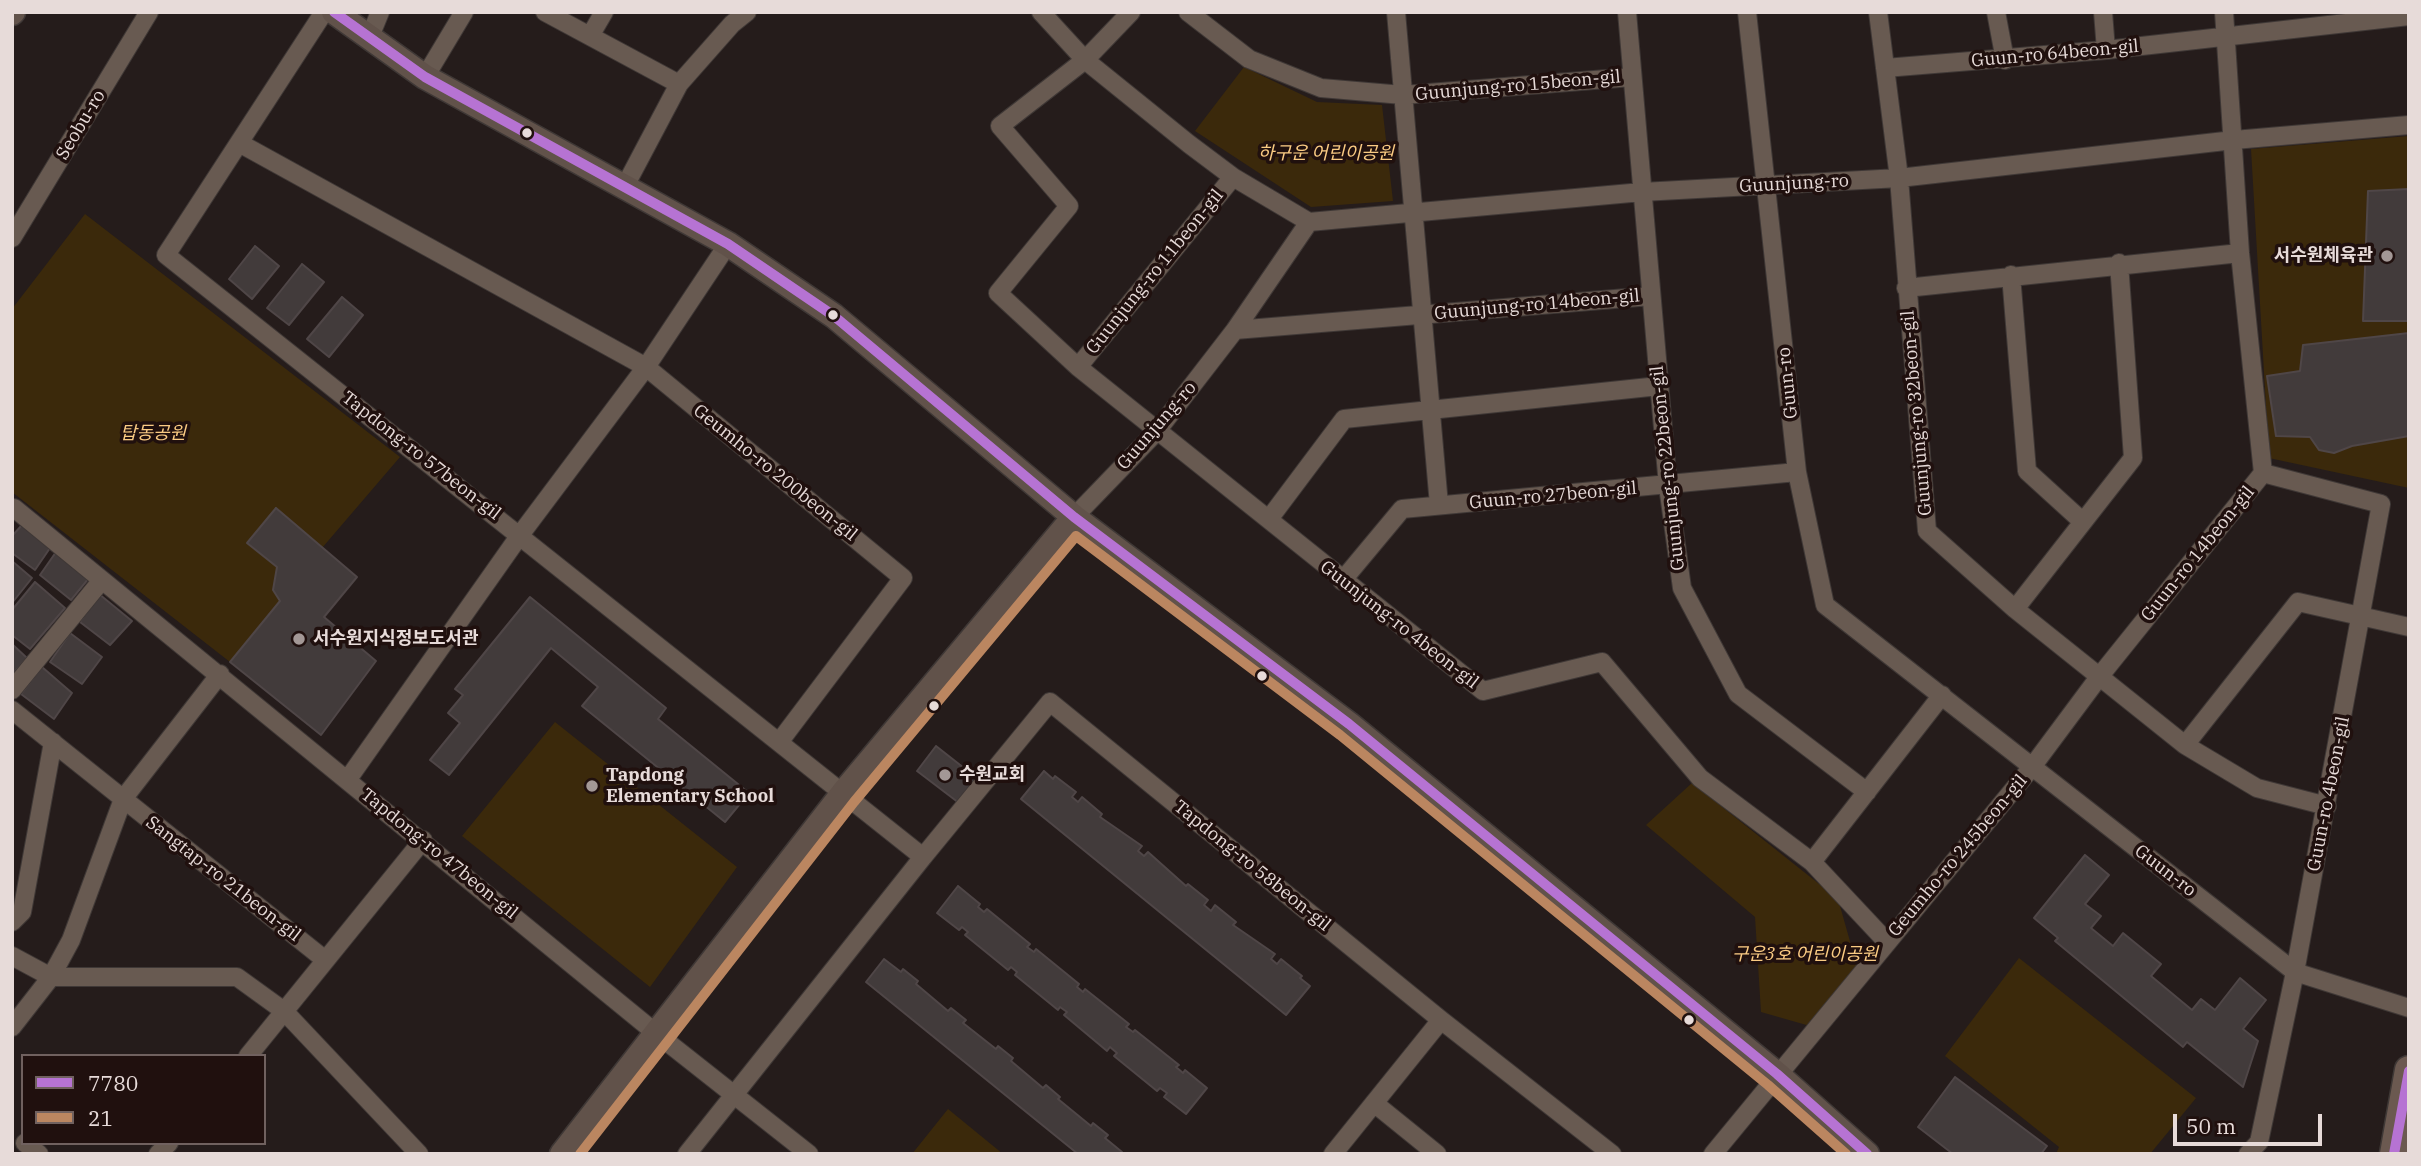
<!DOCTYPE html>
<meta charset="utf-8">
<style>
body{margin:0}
#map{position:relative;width:2421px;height:1166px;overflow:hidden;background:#251c1b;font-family:"IBM Plex Serif",serif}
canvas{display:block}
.frame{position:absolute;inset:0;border:14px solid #e7dbd9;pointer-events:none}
.legend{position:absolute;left:21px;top:1054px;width:245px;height:91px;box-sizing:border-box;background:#20100e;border:2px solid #70615f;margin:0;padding:9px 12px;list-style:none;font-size:21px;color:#e7dbd9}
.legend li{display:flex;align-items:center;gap:14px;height:35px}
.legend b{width:35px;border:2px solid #70615f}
.scale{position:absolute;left:2173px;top:1114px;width:149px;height:32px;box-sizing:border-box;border:4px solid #e7dbd9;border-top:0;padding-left:9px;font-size:21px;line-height:24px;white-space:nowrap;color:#e7dbd9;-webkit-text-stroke:5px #20100e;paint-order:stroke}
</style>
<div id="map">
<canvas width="2421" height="1166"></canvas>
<div class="frame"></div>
<ul class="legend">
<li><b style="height:9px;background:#b673d3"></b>7780</li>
<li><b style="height:9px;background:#bb8660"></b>21</li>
</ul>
<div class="scale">50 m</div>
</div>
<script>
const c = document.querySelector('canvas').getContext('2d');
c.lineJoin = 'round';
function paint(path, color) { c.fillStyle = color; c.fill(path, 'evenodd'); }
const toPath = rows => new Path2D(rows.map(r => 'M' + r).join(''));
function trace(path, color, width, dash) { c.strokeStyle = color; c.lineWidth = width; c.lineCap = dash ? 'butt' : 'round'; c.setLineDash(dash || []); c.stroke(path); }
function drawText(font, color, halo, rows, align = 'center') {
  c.font = font + ' "IBM Plex Serif","Noto Sans KR",serif'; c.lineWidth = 7; c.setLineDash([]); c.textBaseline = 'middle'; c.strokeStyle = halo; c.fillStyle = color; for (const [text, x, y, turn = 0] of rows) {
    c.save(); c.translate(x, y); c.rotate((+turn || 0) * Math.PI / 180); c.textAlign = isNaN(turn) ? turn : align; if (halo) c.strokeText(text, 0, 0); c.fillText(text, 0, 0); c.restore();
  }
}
paint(toPath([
 [1244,67,1317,102,1382,105,1393,201,1311,207,1195,131],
 [2409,136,2409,488,2269,458,2251,149],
 [85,214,400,457,322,548,275,509,247,543,277,567,273,590,280,601,230,662,12,492,12,309],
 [555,722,737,867,650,987,462,836],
 [1692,783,1838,899,1857,966,1810,1026,1761,1012,1755,917,1646,825],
 [2019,958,2196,1098,2150,1154,2056,1154,2059,1147,1945,1056],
 [948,1109,1003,1154,912,1154]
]), '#3b290b');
const building = toPath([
 [2409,189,2409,321,2363,321,2368,191,2409,189],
 [255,246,279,266,252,299,229,279,255,246],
 [302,264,324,282,289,325,267,308,302,264],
 [342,297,363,315,329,357,307,339,342,297],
 [2409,333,2409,436,2352,446,2334,453,2319,450,2310,437,2276,436,2267,376,2300,371,2303,345,2409,333],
 [276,508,357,577,324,617,376,661,321,735,230,662,280,601,273,590,277,567,247,543,276,508],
 [22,525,50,548,35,570,12,553,12,536,22,525],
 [56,552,89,578,71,600,40,575,56,552],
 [12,561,32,578,12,603,12,561],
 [35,582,65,608,30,649,12,635,12,610,35,582],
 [99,594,132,621,110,645,80,622,99,594],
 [530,597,666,708,658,719,749,793,725,822,582,706,598,687,551,648,449,775,430,760,460,723,448,713,463,695,455,689,530,597],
 [70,633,102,657,82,684,50,662,70,633],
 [12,644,27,658,12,675,12,644],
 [42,667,72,693,54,719,21,694,42,667],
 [936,746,978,779,959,803,917,771,936,746],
 [1044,771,1053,779,1055,776,1076,792,1072,797,1078,802,1082,797,1102,814,1100,817,1142,846,1138,851,1144,856,1148,852,1186,886,1188,884,1208,900,1204,905,1211,911,1215,905,1236,922,1233,925,1275,954,1271,959,1277,964,1281,959,1302,976,1300,978,1310,986,1286,1015,1021,799,1044,771],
 [2085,855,2109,875,2085,904,2101,916,2091,928,2113,946,2123,933,2161,964,2151,976,2192,1010,2201,999,2215,1010,2240,978,2266,1000,2243,1029,2258,1041,2243,1087,2187,1042,2183,1047,2055,941,2058,938,2034,918,2085,855],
 [958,886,980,904,978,907,984,912,987,909,1030,944,1027,947,1034,952,1036,949,1079,984,1077,987,1083,992,1085,989,1129,1024,1126,1027,1133,1032,1135,1030,1179,1065,1176,1067,1183,1073,1185,1070,1207,1088,1186,1114,1164,1097,1167,1093,1160,1088,1157,1091,1114,1056,1117,1053,1110,1047,1107,1051,1064,1015,1067,1012,1060,1007,1058,1010,1015,975,1017,972,1011,967,1008,970,965,935,968,932,962,927,959,930,937,913,958,886],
 [884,959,901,972,903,969,918,981,916,984,948,1011,951,1008,966,1020,963,1023,996,1049,998,1046,1013,1058,1011,1061,1043,1088,1046,1085,1060,1097,1058,1099,1091,1126,1093,1123,1108,1135,1105,1138,1122,1152,1120,1154,1078,1154,866,982,884,959],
 [1955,1077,2047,1146,2041,1154,1953,1154,1918,1127,1955,1077]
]);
paint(building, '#423b3b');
trace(building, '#4f4647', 2);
const street = toPath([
 [324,12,166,255,923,857,1050,702,1441,1020,1612,1154],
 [545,12,679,84],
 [1041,12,1085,60,1189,144,1233,177,1309,222],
 [1131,12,1085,60,1000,126,1069,206,998,293,1078,367,1483,691,1602,662,1700,778,1812,862,1887,942],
 [1188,12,1249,59,1321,88,1403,95,1632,77],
 [1396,12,1439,505],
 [1627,12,1668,486,1682,588,1738,694,1867,792],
 [1747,12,1797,472,1825,605,2295,972,2409,1008],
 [1878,12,1899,178,1927,531,2015,609,2185,745,2257,788,2327,806],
 [1996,12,2005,60],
 [2103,12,2106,50],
 [590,36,604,12],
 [369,39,380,12],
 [1885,68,2106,50,2409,16],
 [425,77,464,12],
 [241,144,646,367,903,578,780,741],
 [624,188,679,84,732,24,747,12],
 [12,238,149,12],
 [2011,275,2027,471,2083,522],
 [1906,288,2240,253],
 [1235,330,1651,296],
 [1078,367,1233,177],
 [12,511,14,508,657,1034,809,1154],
 [1074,517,1157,431,1235,330,1309,222,1642,192,1899,178,2234,140,2409,125],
 [1269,519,1344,419,1659,386],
 [1342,581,1402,509,1797,472],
 [2015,609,2133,458,2119,263],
 [12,690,102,580],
 [12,710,324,959],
 [2185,745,2298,602,2409,627],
 [348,779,520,535,646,367,728,244],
 [1812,862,1942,695],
 [12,922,22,912,53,742],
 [12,956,51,977,237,977,284,1011,419,1154],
 [12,1027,51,977,71,940,123,799,220,674],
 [248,1056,423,840],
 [1374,1103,1437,1154],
 [25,1143,39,1154],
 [158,1154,169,1143],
 [687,1154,923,857],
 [1333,1154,1441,1020],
 [1713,1154,2032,767,2099,677,2263,473,2240,253,2224,12],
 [2248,1154,2259,1142,2295,972,2381,504,2263,473]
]);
const secondary = toPath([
 [334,12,425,77,728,244,834,316,1074,517,1349,724,1777,1074,1867,1154],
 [12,13,13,12],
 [562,1154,843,793,1074,517]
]);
const primary = toPath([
 [2394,1154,2409,1070]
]);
trace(street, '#3f3836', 20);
trace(secondary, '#3f3836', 27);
trace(primary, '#3f3836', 31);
trace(street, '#685a51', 18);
trace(secondary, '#61524a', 24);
trace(primary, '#6b5950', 28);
trace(toPath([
 [334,12,425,77,728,244,834,316,1074,517,1349,724,1777,1074,1867,1154],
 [2394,1154,2409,1071]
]), '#b673d3', 10);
trace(toPath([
 [580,1154,854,802,1076,536,1340,735,1768,1085,1846,1154]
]), '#bb8660', 10);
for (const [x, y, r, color] of [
 [527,133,6,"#e7dbd9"],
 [2387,256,7,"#a39896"],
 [833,315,6,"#e7dbd9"],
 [299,639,7,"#a39896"],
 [1262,676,6,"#e7dbd9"],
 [934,706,6,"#e7dbd9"],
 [945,775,7,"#a39896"],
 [592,786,7,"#a39896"],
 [1689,1020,6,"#e7dbd9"]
]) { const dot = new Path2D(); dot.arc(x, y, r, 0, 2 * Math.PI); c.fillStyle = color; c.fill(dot); trace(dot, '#20100e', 2.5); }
drawText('18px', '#e7dbd9', '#20100e', [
 ["Guun-ro 64beon-gil",2055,54,-5],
 ["Guunjung-ro 15beon-gil",1518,86,-5],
 ["Seobu-ro",81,125,-59],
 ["Guunjung-ro",1794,184,-3],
 ["Guunjung-ro 11beon-gil",1155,272,-51],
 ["Guunjung-ro 14beon-gil",1537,305,-5],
 ["Guun-ro",1788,383,-96],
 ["Guunjung-ro 32beon-gil",1917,413,-95],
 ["Guunjung-ro",1157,426,-49],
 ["Tapdong-ro 57beon-gil",421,456,38],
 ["Guunjung-ro 22beon-gil",1668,468,-96],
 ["Geumho-ro 200beon-gil",775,473,39],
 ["Guun-ro 27beon-gil",1553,496,-5],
 ["Guun-ro 14beon-gil",2198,554,-51],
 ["Guunjung-ro 4beon-gil",1399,625,38],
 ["Guun-ro 4beon-gil",2329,794,-79],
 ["Tapdong-ro 47beon-gil",439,854,39],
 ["Geumho-ro 245beon-gil",1958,856,-50],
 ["Tapdong-ro 58beon-gil",1252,866,39],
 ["Guun-ro",2165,871,38],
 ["Sangtap-ro 21beon-gil",223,879,38]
]);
drawText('italic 18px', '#facb83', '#20100e', [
 ["하구운 어린이공원",1326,154],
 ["탑동공원",153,434],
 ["구운3호 어린이공원",1805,955]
]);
drawText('bold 18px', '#e7dbd9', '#20100e', [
 ["서수원체육관",2373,256,"right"],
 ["서수원지식정보도서관",313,639],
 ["수원교회",959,775],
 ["Tapdong",606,776],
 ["Elementary School",606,797]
], 'left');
</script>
